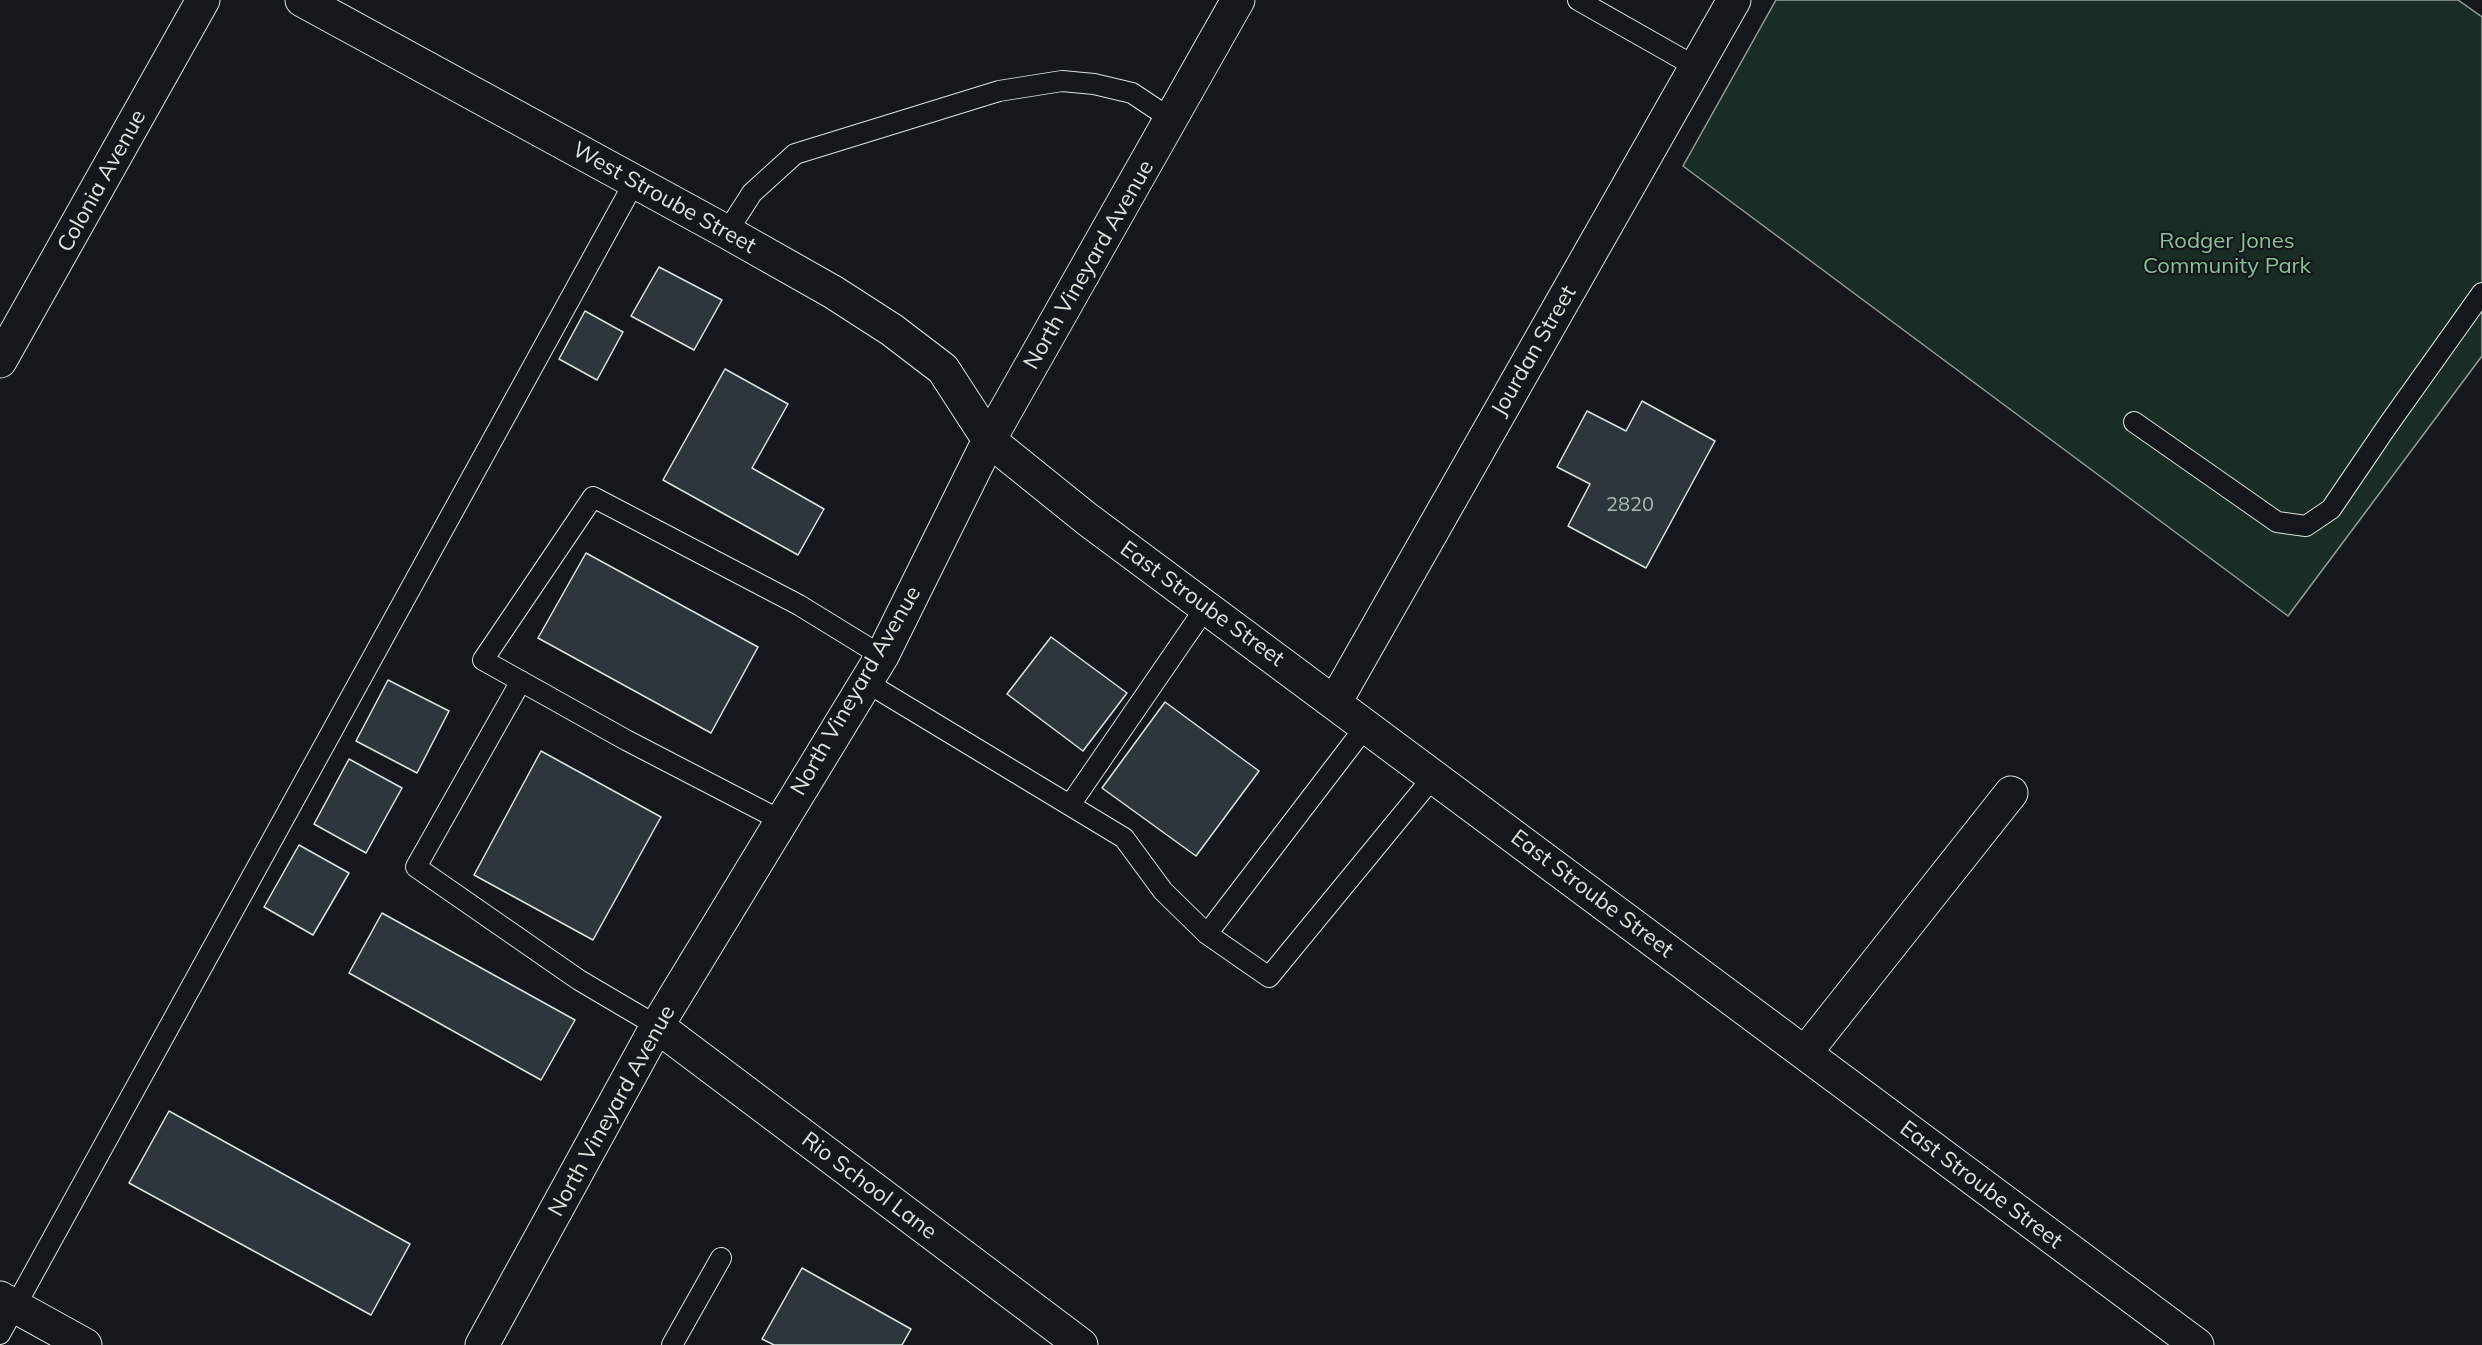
<!DOCTYPE html>
<style>
body{margin:0}
canvas{display:block;background:#14181c}
</style>
<canvas width="2482" height="1345"></canvas>
<script>
const c = document.querySelector('canvas').getContext('2d');
c.lineJoin = 'round';
function paint(path, color) { c.fillStyle = color; c.fill(path, 'evenodd'); }
const toPath = rows => new Path2D(rows.map(r => 'M' + r).join(''));
function trace(path, color, width, dash) { c.strokeStyle = color; c.lineWidth = width; c.lineCap = dash ? 'butt' : 'round'; c.setLineDash(dash || []); c.stroke(path); }
function drawText(font, color, halo, rows, align = 'center') {
  c.font = font + ' Mulish,sans-serif'; c.lineWidth = 4.5; c.setLineDash([]); c.textBaseline = 'middle'; c.strokeStyle = halo; c.fillStyle = color; for (const [text, x, y, turn = 0] of rows) {
    c.save(); c.translate(x, y); c.rotate((+turn || 0) * Math.PI / 180); c.textAlign = isNaN(turn) ? turn : align; if (halo) c.strokeText(text, 0, 0); c.fillText(text, 0, 0); c.restore();
  }
}
const green = toPath([
 [1776,0,2458,0,2482,17,2482,356,2288,616,1683,166,1776,0]
]);
paint(green, '#1a2d24');
trace(green, '#939e99', 1.5);
const building = toPath([
 [659,267,722,300,694,350,631,316,659,267],
 [585,311,623,332,597,380,559,359,585,311],
 [725,369,788,404,752,468,824,509,798,555,663,480,725,369],
 [1642,401,1715,441,1646,568,1568,526,1590,484,1557,467,1587,411,1626,431,1642,401],
 [586,553,758,647,711,733,538,638,586,553],
 [1051,637,1127,693,1083,751,1007,694,1051,637],
 [388,680,449,711,417,773,356,741,388,680],
 [1165,702,1259,771,1196,856,1102,788,1165,702],
 [541,751,661,817,593,940,474,875,541,751],
 [349,759,402,788,366,853,314,824,349,759],
 [299,845,349,873,313,935,264,907,299,845],
 [382,913,575,1020,541,1080,349,973,382,913],
 [169,1111,410,1244,371,1315,129,1183,169,1111],
 [802,1268,911,1329,902,1345,774,1345,762,1339,802,1268]
]);
paint(building, '#2c363c');
trace(building, '#d8e6dc', 1.5);
const service = toPath([
 [1578,0,1696,67],
 [727,232,752,193,795,154,999,91,1062,81,1094,84,1132,93,1171,119],
 [2134,422,2277,522,2306,526,2331,509,2388,425,2482,293],
 [521,681,416,867,579,980,657,1026],
 [866,682,1124,838,1163,891,1207,934,1269,977,1434,776],
 [1070,805,1206,607],
 [782,821,626,740,483,660,593,497,799,605,882,656],
 [1207,934,1366,726],
 [0,1334,635,181],
 [672,1345,721,1258]
]);
const minor = toPath([
 [302,0,727,232,833,292,892,330,943,369,989,440,1087,519,2197,1345],
 [0,361,203,0],
 [1335,702,1734,0],
 [657,1026,1081,1345],
 [1805,1053,2011,793],
 [0,1298,85,1345]
]);
const primary = toPath([
 [482,1345,657,1026,882,656,989,440,1238,0]
]);
trace(service, '#d8e6dc', 22);
trace(minor, '#d8e6dc', 35);
trace(primary, '#d8e6dc', 35);
trace(service, '#14181c', 20);
trace(minor, '#14181c', 33);
trace(primary, '#14181c', 33);
drawText('20px', '#adbab4', null, [
 ["2820",1630,505]
]);
drawText('22px', '#d8e6dc', '#14181c', [
 ["Colonia Avenue",102,181,-61],
 ["West Stroube Street",664,198,29],
 ["North Vineyard Avenue",1089,265,-60],
 ["Jourdan Street",1534,351,-60],
 ["East Stroube Street",1202,604,36],
 ["North Vineyard Avenue",856,691,-60],
 ["East Stroube Street",1592,894,37],
 ["North Vineyard Avenue",612,1111,-61],
 ["East Stroube Street",1981,1185,37],
 ["Rio School Lane",869,1186,37]
]);
drawText('22px', '#8ac095', '#14181c', [
 ["Rodger Jones",2227,241],
 ["Community Park",2227,266]
]);
</script>
